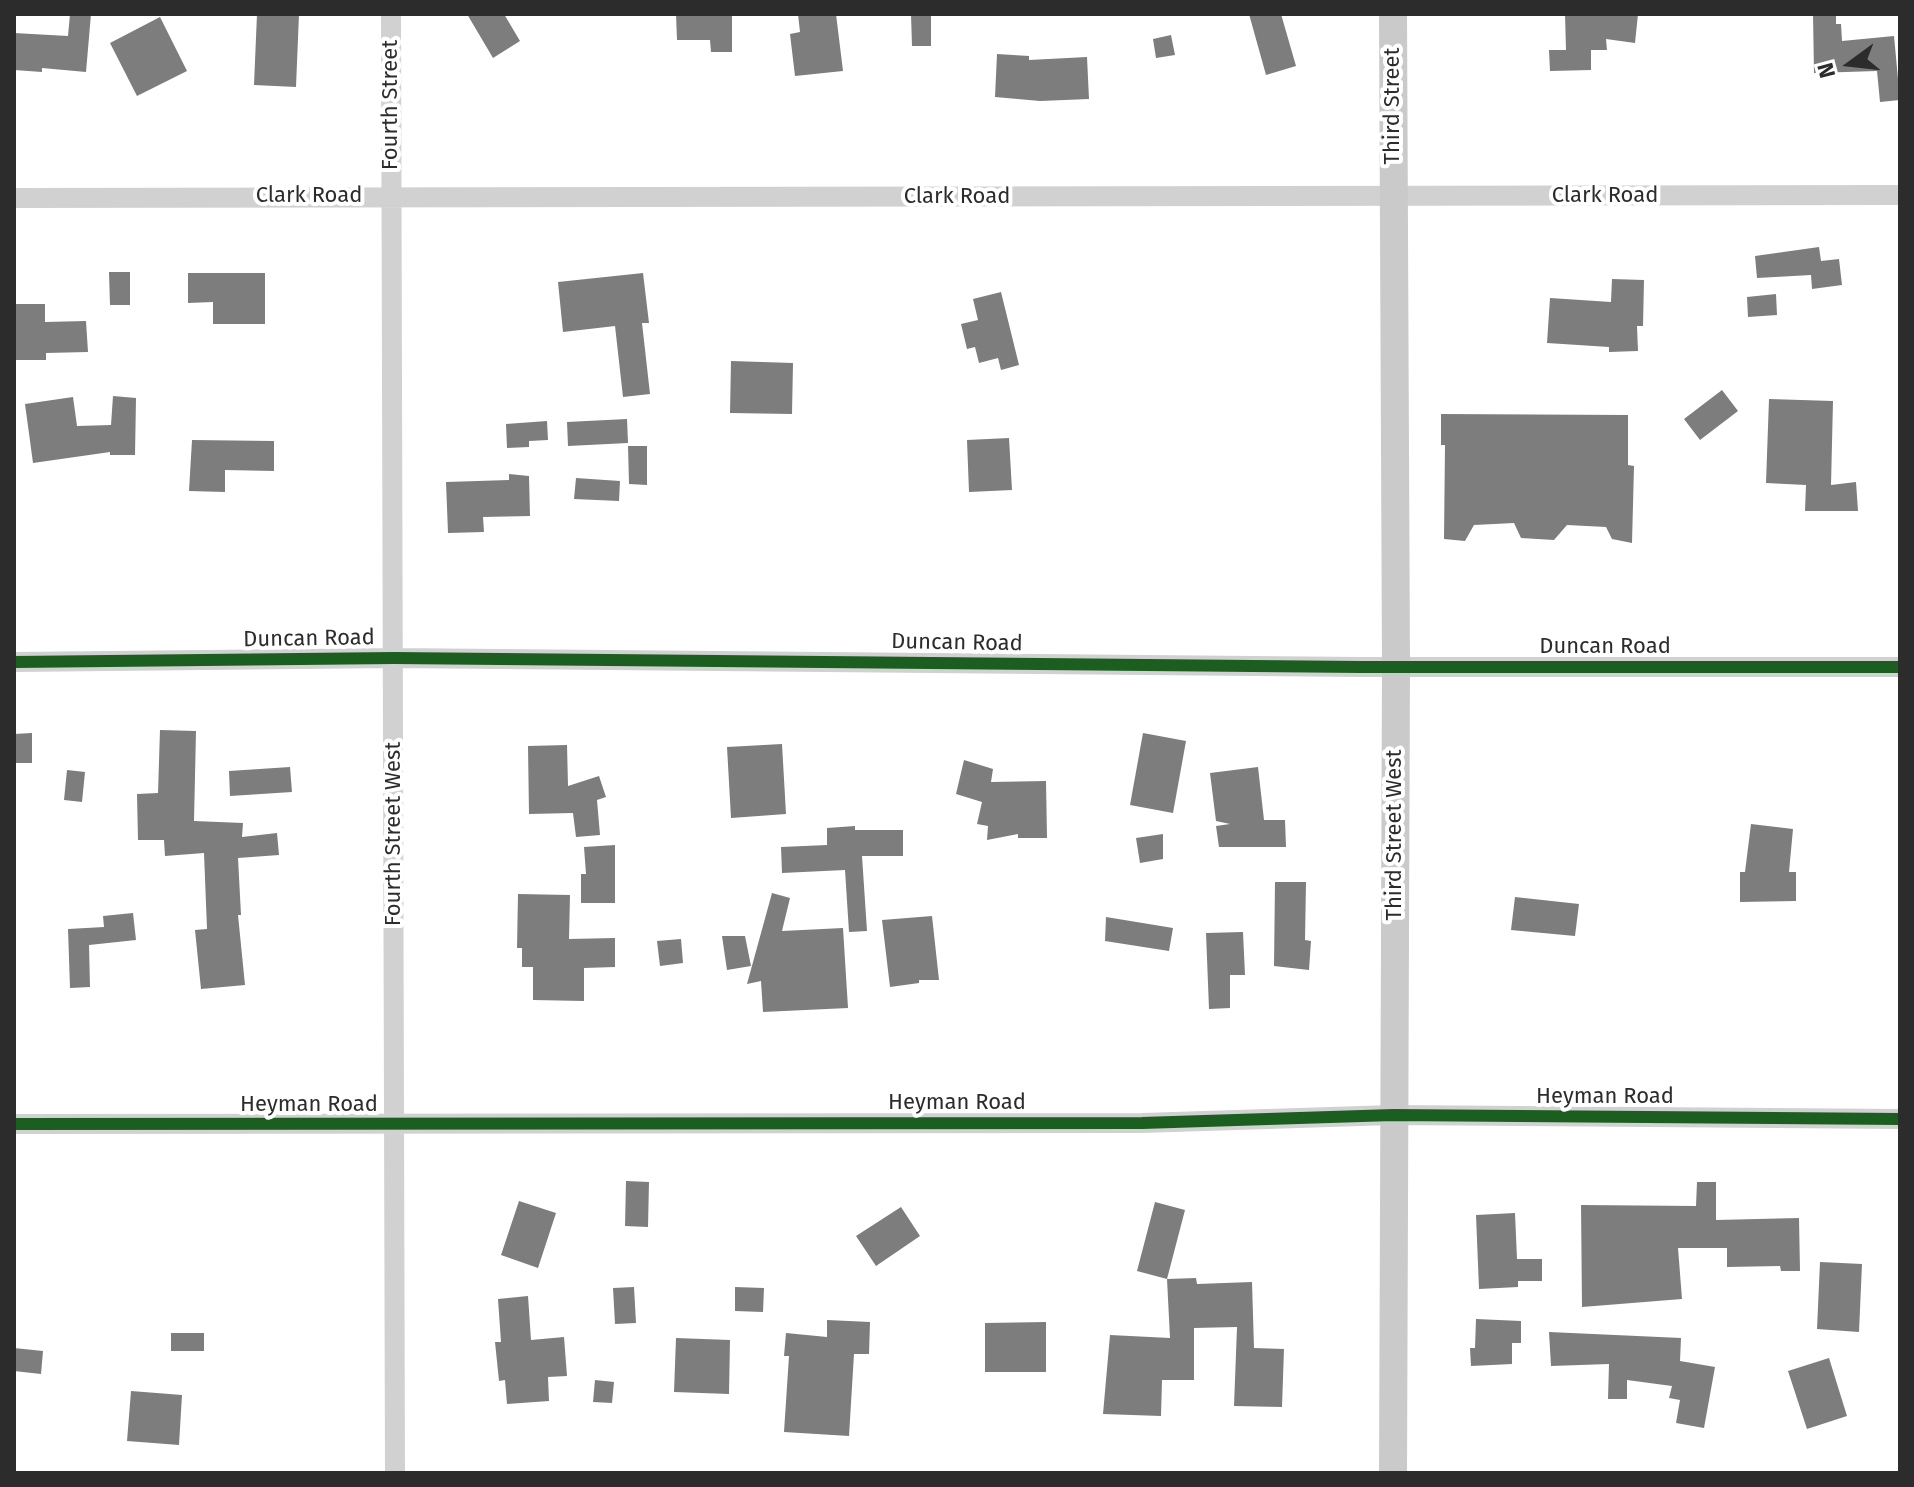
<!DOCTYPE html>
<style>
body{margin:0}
#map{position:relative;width:1914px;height:1487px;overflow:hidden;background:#fff;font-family:"Fira Sans",sans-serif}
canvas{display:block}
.frame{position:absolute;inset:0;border:16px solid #2c2c2c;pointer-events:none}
.north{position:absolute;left:1810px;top:24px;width:80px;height:80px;-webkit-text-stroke:6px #fff;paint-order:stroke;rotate:255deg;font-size:22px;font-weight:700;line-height:32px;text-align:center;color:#2c2c2c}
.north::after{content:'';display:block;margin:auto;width:28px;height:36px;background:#2c2c2c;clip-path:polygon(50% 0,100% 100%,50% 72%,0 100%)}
</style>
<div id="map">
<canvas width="1914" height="1487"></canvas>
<div class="frame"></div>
<div class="north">N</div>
</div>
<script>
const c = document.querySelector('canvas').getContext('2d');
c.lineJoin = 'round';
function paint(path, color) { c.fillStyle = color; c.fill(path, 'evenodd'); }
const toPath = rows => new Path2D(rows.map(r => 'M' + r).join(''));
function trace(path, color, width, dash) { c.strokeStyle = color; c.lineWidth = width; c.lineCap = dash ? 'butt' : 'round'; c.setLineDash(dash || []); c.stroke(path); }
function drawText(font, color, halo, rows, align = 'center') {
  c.font = font + ' "Fira Sans",sans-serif'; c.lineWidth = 8; c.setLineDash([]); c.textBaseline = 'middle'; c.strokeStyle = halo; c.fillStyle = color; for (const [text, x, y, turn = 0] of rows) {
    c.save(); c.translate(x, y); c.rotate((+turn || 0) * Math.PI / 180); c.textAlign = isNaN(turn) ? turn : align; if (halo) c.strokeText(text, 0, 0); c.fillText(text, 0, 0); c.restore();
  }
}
paint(toPath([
 [70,14,91,14,86,72,42,68,42,72,14,70,14,33,68,36],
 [257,14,299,14,296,87,254,85],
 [467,14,504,14,520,41,493,58],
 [676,14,732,15,732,52,711,52,710,40,677,40],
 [798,14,836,14,843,71,795,76,790,34,800,32],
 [911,14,931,14,931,46,912,46],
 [1249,14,1281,14,1296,66,1266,75],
 [1565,14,1638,14,1635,43,1606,39,1607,50,1591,50,1591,70,1550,71,1549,50,1566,50],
 [1813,14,1836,14,1836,24,1841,24,1842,41,1894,36,1900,100,1880,102,1877,71,1814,73],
 [160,17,187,71,137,96,110,43],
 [1171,35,1175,55,1156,58,1153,39],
 [997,54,1029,56,1029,60,1087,57,1089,99,1040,101,995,97],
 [1819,247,1821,261,1839,259,1842,285,1812,289,1811,275,1757,278,1755,256],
 [109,272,130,272,130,305,110,305],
 [188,273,265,273,265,324,213,324,213,302,188,303],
 [643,273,649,323,642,323,650,394,623,397,615,326,563,332,558,282],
 [1612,279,1644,280,1643,326,1637,326,1638,351,1609,352,1609,347,1547,343,1550,298,1611,302],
 [1001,292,1019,365,1001,370,998,358,979,363,975,347,967,349,961,324,978,320,973,299],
 [1776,294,1777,315,1748,317,1747,297],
 [14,304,45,304,45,322,86,321,88,352,46,353,46,360,14,360],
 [731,361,793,363,792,414,730,413],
 [1722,390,1738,411,1700,440,1684,419],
 [113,396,136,398,135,455,110,455,110,452,33,463,25,404,73,397,77,426,111,425],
 [1769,399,1833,401,1831,485,1856,482,1858,511,1805,511,1806,485,1766,483],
 [1441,414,1628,415,1628,465,1634,466,1632,543,1612,539,1606,527,1567,525,1554,540,1521,538,1514,523,1474,525,1465,541,1444,539,1445,445,1441,445],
 [627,419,628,443,568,446,567,422],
 [547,421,548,440,529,441,529,447,507,448,506,424],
 [1009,438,1012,490,969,492,967,440],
 [192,440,274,441,274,471,225,470,225,492,189,491],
 [628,446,647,446,647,485,629,484],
 [509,474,529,476,530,516,483,517,484,532,448,533,446,482,509,480],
 [576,478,620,481,619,501,574,499],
 [160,730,196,731,194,821,243,823,242,837,277,833,279,855,238,858,241,915,238,915,245,985,201,989,195,930,207,929,204,853,165,856,164,840,138,840,137,794,158,793],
 [32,733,32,763,14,763,14,734],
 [1143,733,1186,741,1173,813,1130,805],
 [782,744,786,814,731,818,727,747],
 [567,745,568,786,599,776,606,797,597,800,600,835,576,837,573,813,529,814,528,746],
 [964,760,993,769,991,782,1046,781,1047,838,1018,838,1018,834,987,840,988,826,977,824,982,802,956,794],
 [290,767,292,792,230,796,229,771],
 [1258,767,1264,820,1285,820,1286,847,1219,847,1216,826,1230,824,1216,821,1210,773],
 [67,770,85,772,82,802,64,800],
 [1751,824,1793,829,1789,872,1796,872,1796,901,1740,902,1740,872,1745,872],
 [855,826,855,830,903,830,903,856,862,856,867,931,849,932,845,870,782,873,781,847,827,845,827,828],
 [1163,834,1163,859,1140,863,1136,838],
 [615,845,615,903,581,903,581,874,586,874,584,847],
 [1275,882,1306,882,1305,940,1311,941,1309,970,1274,966],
 [772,893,790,898,782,931,843,928,848,1008,763,1012,761,981,747,984],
 [518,894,570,895,569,939,615,938,615,967,584,968,584,1001,533,1000,533,967,522,967,522,948,517,948],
 [1515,897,1579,904,1575,936,1511,930],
 [133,913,136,940,89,945,90,987,70,988,68,929,104,927,103,916],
 [932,916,939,980,919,980,919,983,890,987,882,920],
 [1106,917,1173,928,1169,951,1105,941],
 [1243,932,1245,975,1230,975,1230,1008,1209,1009,1206,933],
 [722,936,745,936,751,966,727,970],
 [681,939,683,963,660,966,657,941],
 [626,1181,649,1182,648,1227,625,1226],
 [1697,1182,1716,1182,1716,1220,1799,1218,1800,1271,1781,1271,1780,1266,1727,1267,1727,1248,1678,1248,1682,1299,1582,1307,1581,1205,1696,1206],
 [519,1201,556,1213,538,1268,501,1255],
 [1155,1202,1185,1210,1167,1279,1137,1271],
 [901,1207,920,1236,876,1266,856,1236],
 [1515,1213,1517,1259,1542,1259,1542,1281,1518,1281,1518,1287,1479,1289,1476,1215],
 [1820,1262,1862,1264,1859,1332,1817,1329],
 [1196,1278,1197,1284,1252,1282,1254,1348,1284,1349,1282,1407,1234,1406,1237,1327,1194,1328,1194,1380,1162,1380,1161,1416,1103,1414,1110,1335,1170,1338,1167,1279],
 [634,1287,636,1323,615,1324,613,1288],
 [735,1287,764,1288,763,1312,735,1311],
 [528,1296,531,1340,564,1337,567,1376,548,1377,549,1401,507,1404,505,1380,499,1381,495,1342,501,1342,498,1299],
 [1476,1319,1521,1321,1521,1343,1512,1343,1512,1364,1471,1366,1470,1348,1475,1348],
 [827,1320,870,1322,869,1354,854,1354,849,1436,784,1432,789,1356,784,1356,786,1333,827,1337],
 [1046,1322,1046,1372,985,1372,985,1323],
 [1549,1332,1681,1338,1680,1361,1715,1367,1704,1428,1676,1423,1680,1400,1669,1398,1672,1386,1627,1380,1627,1399,1608,1399,1609,1364,1551,1366],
 [171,1333,204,1333,204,1351,171,1351],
 [676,1338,730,1340,729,1394,674,1392],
 [14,1348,43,1351,41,1374,14,1371],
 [1829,1358,1847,1416,1807,1429,1788,1371],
 [595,1380,614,1382,612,1403,593,1402],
 [131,1391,182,1395,179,1445,127,1441]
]), '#7d7d7d');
trace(toPath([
 [391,14,395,1473],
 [14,198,1900,195],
 [14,662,394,658,1361,667,1900,667],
 [14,1124,1142,1123,1393,1115,1900,1119]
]), '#d1d1d1', 20);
trace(toPath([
 [1393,1473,1396,667,1393,14]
]), '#cacaca', 28);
trace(toPath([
 [14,662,394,658,1361,667,1900,667],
 [14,1124,1142,1123,1393,1115,1900,1119]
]), '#1b5e20', 12);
drawText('22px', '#2c2c2c', '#fff', [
 ["Fourth Street",391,105,-90],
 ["Third Street",1393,106,-90],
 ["Clark Road",309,196],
 ["Clark Road",1605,196],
 ["Clark Road",957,197],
 ["Duncan Road",309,639,-1],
 ["Duncan Road",957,643,1],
 ["Duncan Road",1605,647],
 ["Fourth Street West",394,834,-90],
 ["Third Street West",1395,835,-90],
 ["Heyman Road",1605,1097],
 ["Heyman Road",957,1103],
 ["Heyman Road",309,1105]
]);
</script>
